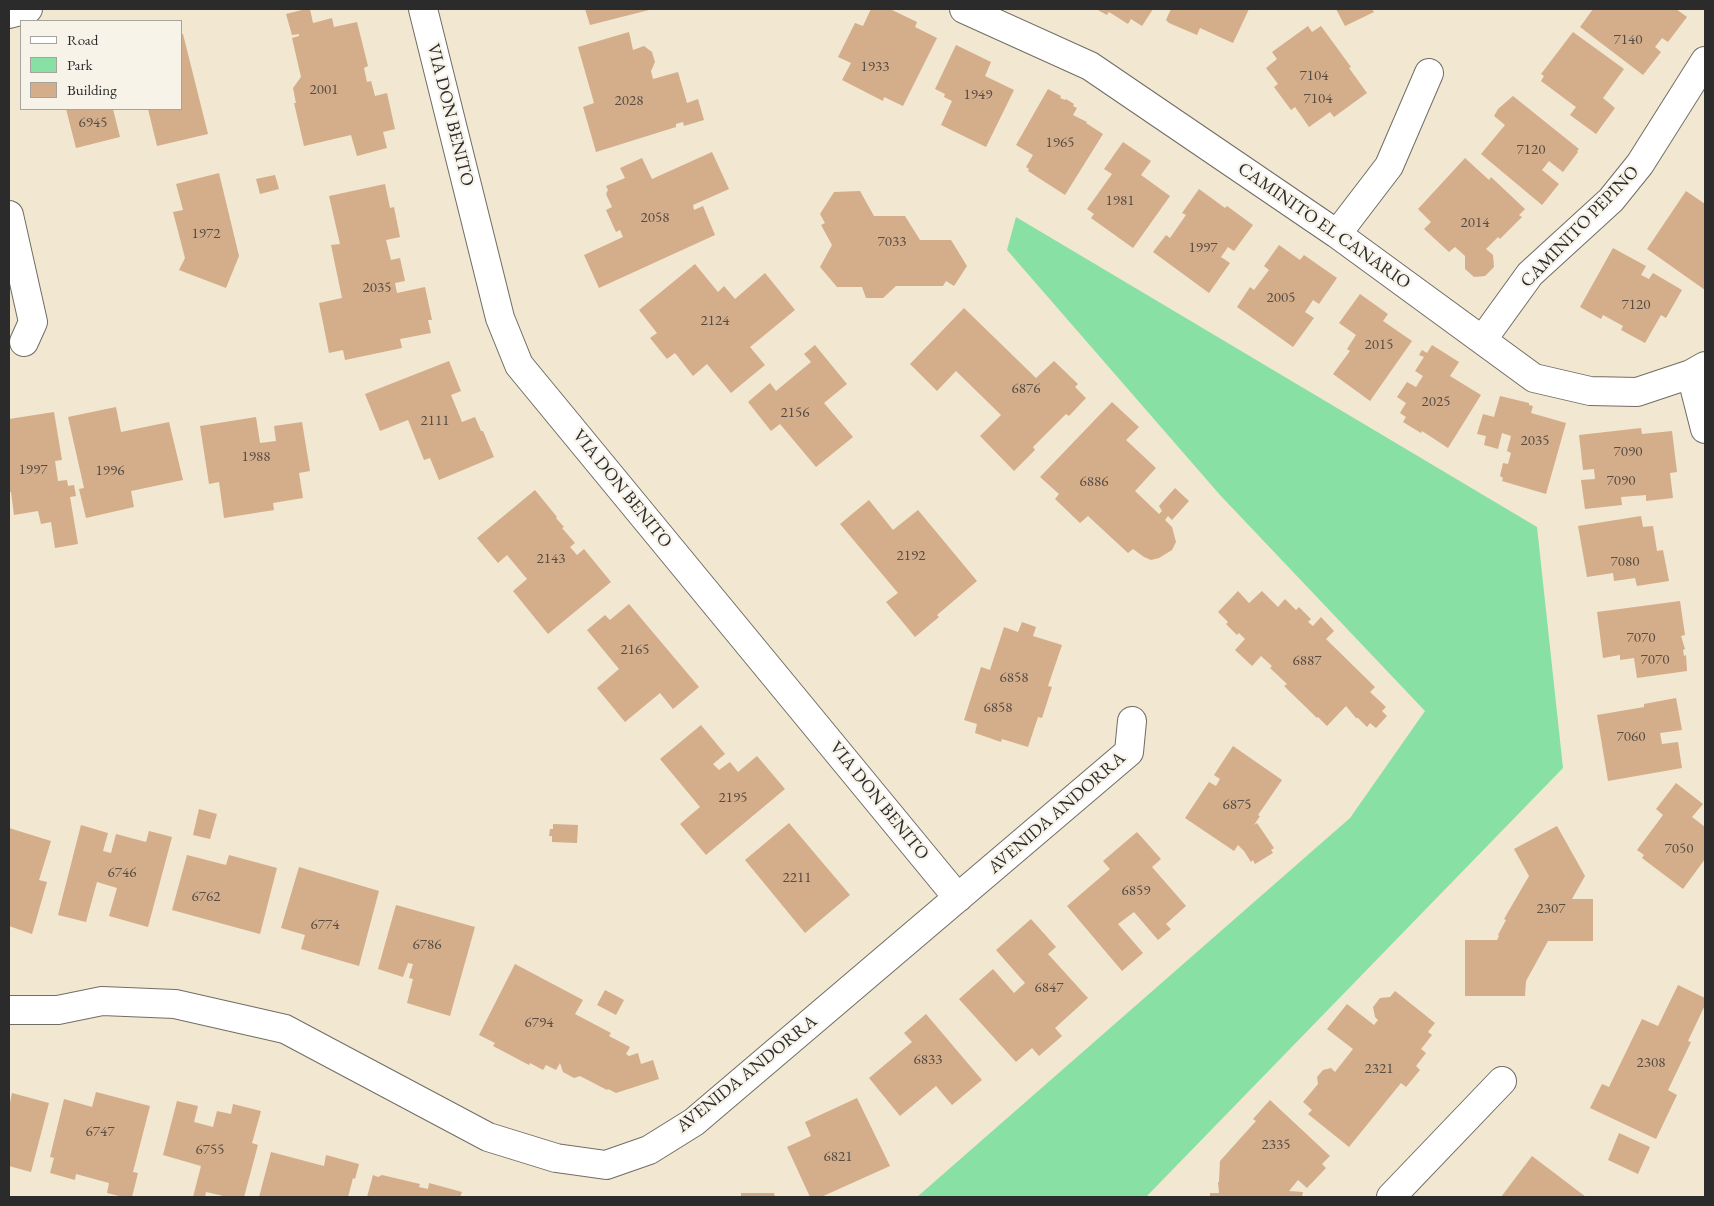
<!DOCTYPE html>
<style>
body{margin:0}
#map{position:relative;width:1714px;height:1206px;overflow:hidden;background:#f2e7d0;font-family:"EB Garamond",serif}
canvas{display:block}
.frame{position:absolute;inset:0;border:10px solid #2b2b2b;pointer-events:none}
.legend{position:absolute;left:20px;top:20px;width:162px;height:90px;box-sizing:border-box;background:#f7f3e8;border:1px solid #a5a39c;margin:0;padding:6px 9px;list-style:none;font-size:15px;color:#2b2b2b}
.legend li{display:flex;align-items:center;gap:10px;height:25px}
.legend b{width:25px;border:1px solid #a5a39c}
</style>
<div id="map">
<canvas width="1714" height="1206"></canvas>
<div class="frame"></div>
<ul class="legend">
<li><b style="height:6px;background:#fff"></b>Road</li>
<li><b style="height:14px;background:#89e0a4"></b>Park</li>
<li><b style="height:14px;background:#d4ad8b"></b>Building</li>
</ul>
</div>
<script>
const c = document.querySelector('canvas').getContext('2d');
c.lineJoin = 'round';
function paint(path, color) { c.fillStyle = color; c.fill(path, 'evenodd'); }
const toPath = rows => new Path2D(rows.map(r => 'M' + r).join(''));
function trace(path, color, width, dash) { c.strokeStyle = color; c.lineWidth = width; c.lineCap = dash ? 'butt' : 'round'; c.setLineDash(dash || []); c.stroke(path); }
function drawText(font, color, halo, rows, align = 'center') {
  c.font = font + ' "EB Garamond",serif'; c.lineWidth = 4.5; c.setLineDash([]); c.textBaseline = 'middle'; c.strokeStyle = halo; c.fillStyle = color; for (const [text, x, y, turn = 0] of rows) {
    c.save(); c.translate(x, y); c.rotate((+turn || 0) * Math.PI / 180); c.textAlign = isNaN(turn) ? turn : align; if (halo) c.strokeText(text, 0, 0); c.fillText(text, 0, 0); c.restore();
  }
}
paint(toPath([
 [1016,217,1537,527,1563,768,1146,1197,917,1197,1350,818,1425,711,1220,495,1007,250]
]), '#89e0a4');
paint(toPath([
 [306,9,310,9,313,23,332,18,334,27,357,22,368,66,364,68,367,82,371,81,375,96,387,93,395,129,383,132,387,148,357,156,351,135,304,146,294,103,296,103,293,88,301,77,292,38,299,36,299,34,292,35,286,14],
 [585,9,653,9,590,25],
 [871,9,890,9,917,22,915,27,937,38,903,106,884,97,883,101,842,80,851,63,838,57,855,23,863,26],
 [1096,9,1153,9,1142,26,1131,19,1128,24,1109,12,1107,15],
 [1171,9,1249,9,1233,43,1200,28,1197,35,1169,23,1166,20],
 [1336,9,1372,9,1374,12,1345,26],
 [1593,9,1676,9,1687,17,1668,42,1662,38,1655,47,1661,52,1643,75,1580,27],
 [1308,26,1312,32,1321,26,1351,67,1349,68,1367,93,1334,117,1330,112,1309,127,1295,107,1291,110,1274,87,1278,84,1266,68,1277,59,1272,52],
 [629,32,633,50,644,46,652,52,655,62,651,71,653,79,678,72,687,103,698,99,704,120,684,126,683,122,676,124,676,127,596,152,583,107,594,103,578,47],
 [1573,32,1624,69,1603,98,1615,108,1596,134,1570,115,1576,107,1541,81,1544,76,1541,74],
 [181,34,183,34,208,134,157,146,148,109,181,109],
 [956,45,991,62,985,76,1014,90,986,147,941,125,952,101,944,97,945,94,935,89],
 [1048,89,1061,96,1060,98,1065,100,1066,99,1074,104,1073,106,1077,108,1073,115,1087,122,1086,123,1103,134,1065,195,1028,171,1029,169,1026,167,1033,155,1016,145],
 [1513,96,1579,149,1577,151,1578,152,1563,172,1549,161,1542,170,1559,184,1542,205,1481,154,1505,125,1494,116,1498,109],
 [66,109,113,109,120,137,76,148],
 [1123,142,1151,161,1141,175,1170,196,1133,248,1091,218,1094,214,1087,209,1112,174,1104,169],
 [712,152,729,189,693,205,694,210,703,206,715,235,599,288,584,255,623,237,620,230,616,232,606,210,612,207,606,194,608,190,606,186,625,178,620,168,642,158,652,179],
 [1465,158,1489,180,1491,177,1525,209,1519,215,1522,217,1500,239,1498,237,1486,249,1493,255,1494,267,1485,276,1474,277,1465,269,1465,256,1455,247,1449,252,1424,229,1431,222,1418,209],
 [219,173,239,256,226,288,179,270,185,258,173,212,183,210,176,184],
 [275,175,279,189,260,194,256,179],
 [385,184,390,208,394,207,400,237,386,240,391,260,400,258,405,281,395,283,397,293,425,287,432,320,428,320,431,333,400,339,402,348,345,360,343,350,329,353,319,303,342,298,331,245,340,244,329,196],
 [1199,189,1225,208,1227,206,1253,225,1234,251,1228,247,1221,257,1230,263,1209,293,1153,252,1166,235,1170,238,1186,215,1182,213],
 [860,191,874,216,905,216,920,240,951,240,967,266,954,286,946,281,943,286,896,286,883,298,866,298,862,287,837,287,820,267,832,245,821,225,825,223,820,214,834,192],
 [1686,191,1705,204,1705,290,1647,249],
 [1279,245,1300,260,1304,255,1337,278,1319,304,1313,300,1305,312,1314,318,1293,347,1237,307,1250,287,1254,290,1269,270,1264,266],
 [1613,248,1646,266,1641,275,1649,279,1653,273,1682,290,1666,318,1661,315,1645,343,1621,330,1623,326,1603,315,1601,319,1580,307],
 [695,264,718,292,724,286,735,299,765,273,795,310,750,347,765,365,731,393,707,364,693,376,675,353,667,359,650,338,657,333,639,310],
 [1360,294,1388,314,1383,321,1412,341,1370,401,1333,374,1350,351,1347,349,1356,335,1339,323],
 [964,308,1036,378,1054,361,1078,384,1075,387,1086,398,1069,416,1066,414,1033,447,1035,450,1014,471,980,436,1001,415,956,371,937,391,910,364],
 [815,345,847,384,824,403,853,437,816,467,780,424,771,431,748,402,770,383,776,391,811,362,804,354],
 [1432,345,1459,362,1450,376,1481,395,1448,448,1422,431,1421,433,1403,422,1406,417,1400,413,1406,403,1397,397,1407,382,1416,387,1423,376,1415,371,1424,357,1419,355,1422,350,1427,353],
 [449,361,461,391,451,395,462,422,475,417,481,431,483,431,494,457,439,480,430,458,424,460,408,420,380,431,365,394],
 [1500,396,1529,403,1529,405,1533,406,1531,413,1566,423,1546,494,1502,481,1503,478,1500,476,1503,463,1508,464,1511,453,1507,451,1511,436,1502,433,1498,449,1484,445,1486,436,1477,434,1483,414,1494,417],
 [1112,402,1139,427,1126,440,1156,468,1135,491,1159,514,1162,511,1159,506,1175,488,1189,501,1172,520,1168,516,1165,520,1172,527,1176,542,1172,550,1159,558,1151,560,1144,557,1133,549,1128,553,1088,516,1080,523,1055,499,1059,494,1040,477],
 [116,407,121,432,169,422,183,480,131,491,134,507,86,518,79,489,84,488,68,417],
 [54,412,62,460,55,461,58,481,67,480,68,486,74,485,76,496,70,497,78,544,55,548,51,522,41,524,38,511,14,515,11,492,9,492,9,419],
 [256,417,260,443,276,441,274,426,302,422,310,471,299,473,303,498,273,503,274,510,224,518,219,482,209,484,200,426],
 [1641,428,1642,434,1672,431,1677,472,1670,473,1673,498,1646,501,1646,495,1621,497,1622,505,1585,509,1581,480,1595,479,1594,469,1583,470,1579,435],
 [535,490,557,517,556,518,564,527,562,528,575,543,570,547,577,555,584,549,611,582,548,634,513,591,527,579,507,555,498,563,477,538],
 [869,500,893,530,918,510,977,581,937,615,939,617,915,637,886,602,898,593,840,524],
 [1641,516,1643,527,1653,526,1657,551,1663,550,1669,581,1637,586,1635,578,1614,581,1613,573,1587,577,1578,526],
 [1238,591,1249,603,1262,591,1278,607,1285,599,1296,610,1299,607,1311,619,1308,622,1313,626,1321,617,1334,631,1326,639,1375,687,1370,692,1386,707,1382,711,1387,716,1376,728,1370,723,1367,727,1358,718,1356,718,1346,706,1327,726,1318,717,1317,718,1284,686,1287,684,1270,668,1272,666,1261,656,1252,666,1235,650,1245,639,1239,633,1237,635,1226,624,1228,622,1218,612],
 [1680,601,1685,635,1681,636,1685,649,1683,650,1684,656,1686,655,1687,671,1637,678,1634,658,1620,660,1620,655,1603,658,1597,612],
 [629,604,699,687,673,709,660,693,625,722,597,688,619,669,587,630,605,615,610,620],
 [1022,622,1036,627,1033,636,1062,645,1048,686,1052,687,1042,718,1038,717,1028,747,1002,739,1001,742,975,733,977,724,964,720,981,667,990,670,1004,627,1018,632],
 [1676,698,1682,730,1660,733,1662,744,1678,742,1682,768,1608,781,1597,715,1644,707,1644,704],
 [701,725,725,754,713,764,719,770,730,762,738,772,757,756,785,789,706,855,680,824,700,807,660,759],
 [1233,746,1282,780,1258,815,1260,816,1254,825,1257,823,1274,848,1271,850,1273,853,1255,864,1253,860,1251,862,1244,851,1238,845,1234,851,1185,818,1209,782,1216,786,1220,779,1214,775],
 [1676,783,1703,804,1692,817,1705,827,1705,859,1683,889,1642,858,1644,855,1637,850,1663,815,1656,809],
 [199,809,217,814,210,839,193,835],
 [789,823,850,895,805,933,745,860],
 [553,824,578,825,577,843,552,842,552,836,549,836,550,829,553,829],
 [81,825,108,833,103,851,111,853,116,834,146,842,149,831,172,837,148,927,109,916,117,888,97,882,86,922,58,915],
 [1557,826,1585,876,1572,899,1593,899,1593,941,1548,941,1526,981,1525,996,1465,996,1465,940,1497,940,1499,936,1498,935,1506,920,1504,919,1529,876,1514,849],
 [9,828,51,841,39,880,47,882,32,934,9,926],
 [1137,832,1161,859,1152,867,1186,906,1166,924,1171,929,1158,940,1134,912,1118,924,1143,953,1122,971,1067,906,1110,869,1103,861],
 [187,855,226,865,229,855,277,868,260,934,172,910],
 [299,867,379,891,359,966,301,949,305,935,281,928],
 [396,905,475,927,450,1016,407,1003,413,979,409,978,413,964,408,963,403,977,378,969],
 [1031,919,1056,947,1048,954,1088,998,1055,1028,1062,1036,1039,1056,1032,1048,1016,1062,959,999,993,969,1014,993,1025,983,996,950],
 [515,964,583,1000,575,1014,611,1033,609,1036,630,1047,626,1054,629,1056,638,1053,641,1064,653,1060,659,1079,616,1093,608,1089,607,1090,580,1076,574,1078,563,1072,560,1063,556,1070,546,1065,543,1070,530,1063,529,1065,493,1046,495,1043,479,1035],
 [1678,985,1705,998,1705,1005,1688,1041,1691,1042,1668,1090,1677,1095,1656,1139,1590,1108,1602,1084,1609,1087,1642,1019,1658,1026],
 [605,990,624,1000,616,1015,597,1005],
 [1395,991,1435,1023,1428,1032,1432,1035,1421,1049,1426,1053,1416,1066,1420,1070,1406,1087,1401,1083,1349,1147,1308,1114,1312,1110,1303,1102,1318,1084,1317,1077,1323,1070,1331,1068,1335,1072,1353,1049,1327,1029,1347,1004,1374,1025,1378,1020,1375,1017,1373,1007,1380,998,1390,997],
 [926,1014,982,1080,952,1105,936,1086,900,1116,869,1078,912,1042,904,1033],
 [96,1092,150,1106,133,1172,138,1173,132,1197,123,1197,107,1193,109,1183,76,1174,75,1180,50,1173,54,1158,50,1157,64,1099,92,1107],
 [12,1093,49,1103,31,1172,9,1166,9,1107],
 [857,1098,890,1166,821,1197,810,1197,787,1147,811,1136,805,1122],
 [1270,1100,1330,1156,1322,1164,1326,1168,1307,1188,1298,1180,1289,1191,1303,1192,1302,1197,1210,1197,1210,1193,1219,1193,1218,1182,1219,1182,1220,1161,1256,1121,1253,1119],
 [177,1101,198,1106,194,1122,213,1127,217,1111,231,1114,233,1104,261,1111,252,1143,258,1145,244,1197,228,1197,206,1192,205,1197,193,1197,201,1166,163,1155],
 [1619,1133,1650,1147,1638,1174,1608,1160],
 [271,1152,324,1166,326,1155,359,1164,355,1179,353,1178,348,1197,259,1197],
 [1532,1156,1586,1197,1501,1197],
 [373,1175,378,1177,382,1175,420,1184,419,1187,428,1189,429,1183,462,1192,460,1197,367,1197],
 [741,1193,774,1193,775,1197,741,1197]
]), '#d4ad8b');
const minor = toPath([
 [423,9,500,318,519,365,958,898],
 [964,9,1090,66,1337,234,1534,378,1590,391,1637,392,1691,374,1705,366],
 [9,14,28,9],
 [9,215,33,322,24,342],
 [1337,234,1389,166,1429,73],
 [1483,339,1530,274,1611,200,1640,164,1705,61],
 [1691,374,1705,429],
 [9,1010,58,1010,102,1001,175,1004,285,1029,488,1137,556,1158,606,1165,649,1150,694,1122,1129,752,1132,721],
 [1391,1197,1502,1081]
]);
trace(minor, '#716d65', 30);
trace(minor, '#fff', 28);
drawText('15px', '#554c43', null, [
 ["7140",1628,40],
 ["1933",875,67],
 ["7104",1314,76],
 ["2001",324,90],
 ["1949",978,95],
 ["7104",1318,99],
 ["2028",629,101],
 ["6945",93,123],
 ["1965",1060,143],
 ["7120",1531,150],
 ["1981",1120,201],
 ["2058",655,218],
 ["2014",1475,223],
 ["1972",206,234],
 ["7033",892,242],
 ["1997",1203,248],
 ["2035",377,288],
 ["2005",1281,298],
 ["7120",1636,305],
 ["2124",715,321],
 ["2015",1379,345],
 ["6876",1026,389],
 ["2025",1436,402],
 ["2156",795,413],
 ["2111",435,421],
 ["2035",1535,441],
 ["7090",1628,452],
 ["1988",256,457],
 ["1997",33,470],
 ["1996",110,471],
 ["7090",1621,481],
 ["6886",1094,482],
 ["2192",911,556],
 ["2143",551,559],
 ["7080",1625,562],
 ["7070",1641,638],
 ["2165",635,650],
 ["7070",1655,660],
 ["6887",1307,661],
 ["6858",1014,678],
 ["6858",998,708],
 ["7060",1631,737],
 ["2195",733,798],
 ["6875",1237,805],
 ["7050",1679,849],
 ["6746",122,873],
 ["2211",797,878],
 ["6859",1136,891],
 ["6762",206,897],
 ["2307",1551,909],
 ["6774",325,925],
 ["6786",427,945],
 ["6847",1049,988],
 ["6794",539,1023],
 ["6833",928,1060],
 ["2308",1651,1063],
 ["2321",1379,1069],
 ["6747",100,1132],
 ["2335",1276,1145],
 ["6755",210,1150],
 ["6821",838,1157]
]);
drawText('18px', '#2b2b2b', '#f7f3e8', [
 ["VIA DON BENITO",450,115,76],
 ["CAMINITO EL CANARIO",1324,226,35],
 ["CAMINITO PEPINO",1580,227,-46],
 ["VIA DON BENITO",622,489,51],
 ["VIA DON BENITO",879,801,51],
 ["AVENIDA ANDORRA",1057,813,-41],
 ["AVENIDA ANDORRA",747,1074,-39]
]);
</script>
